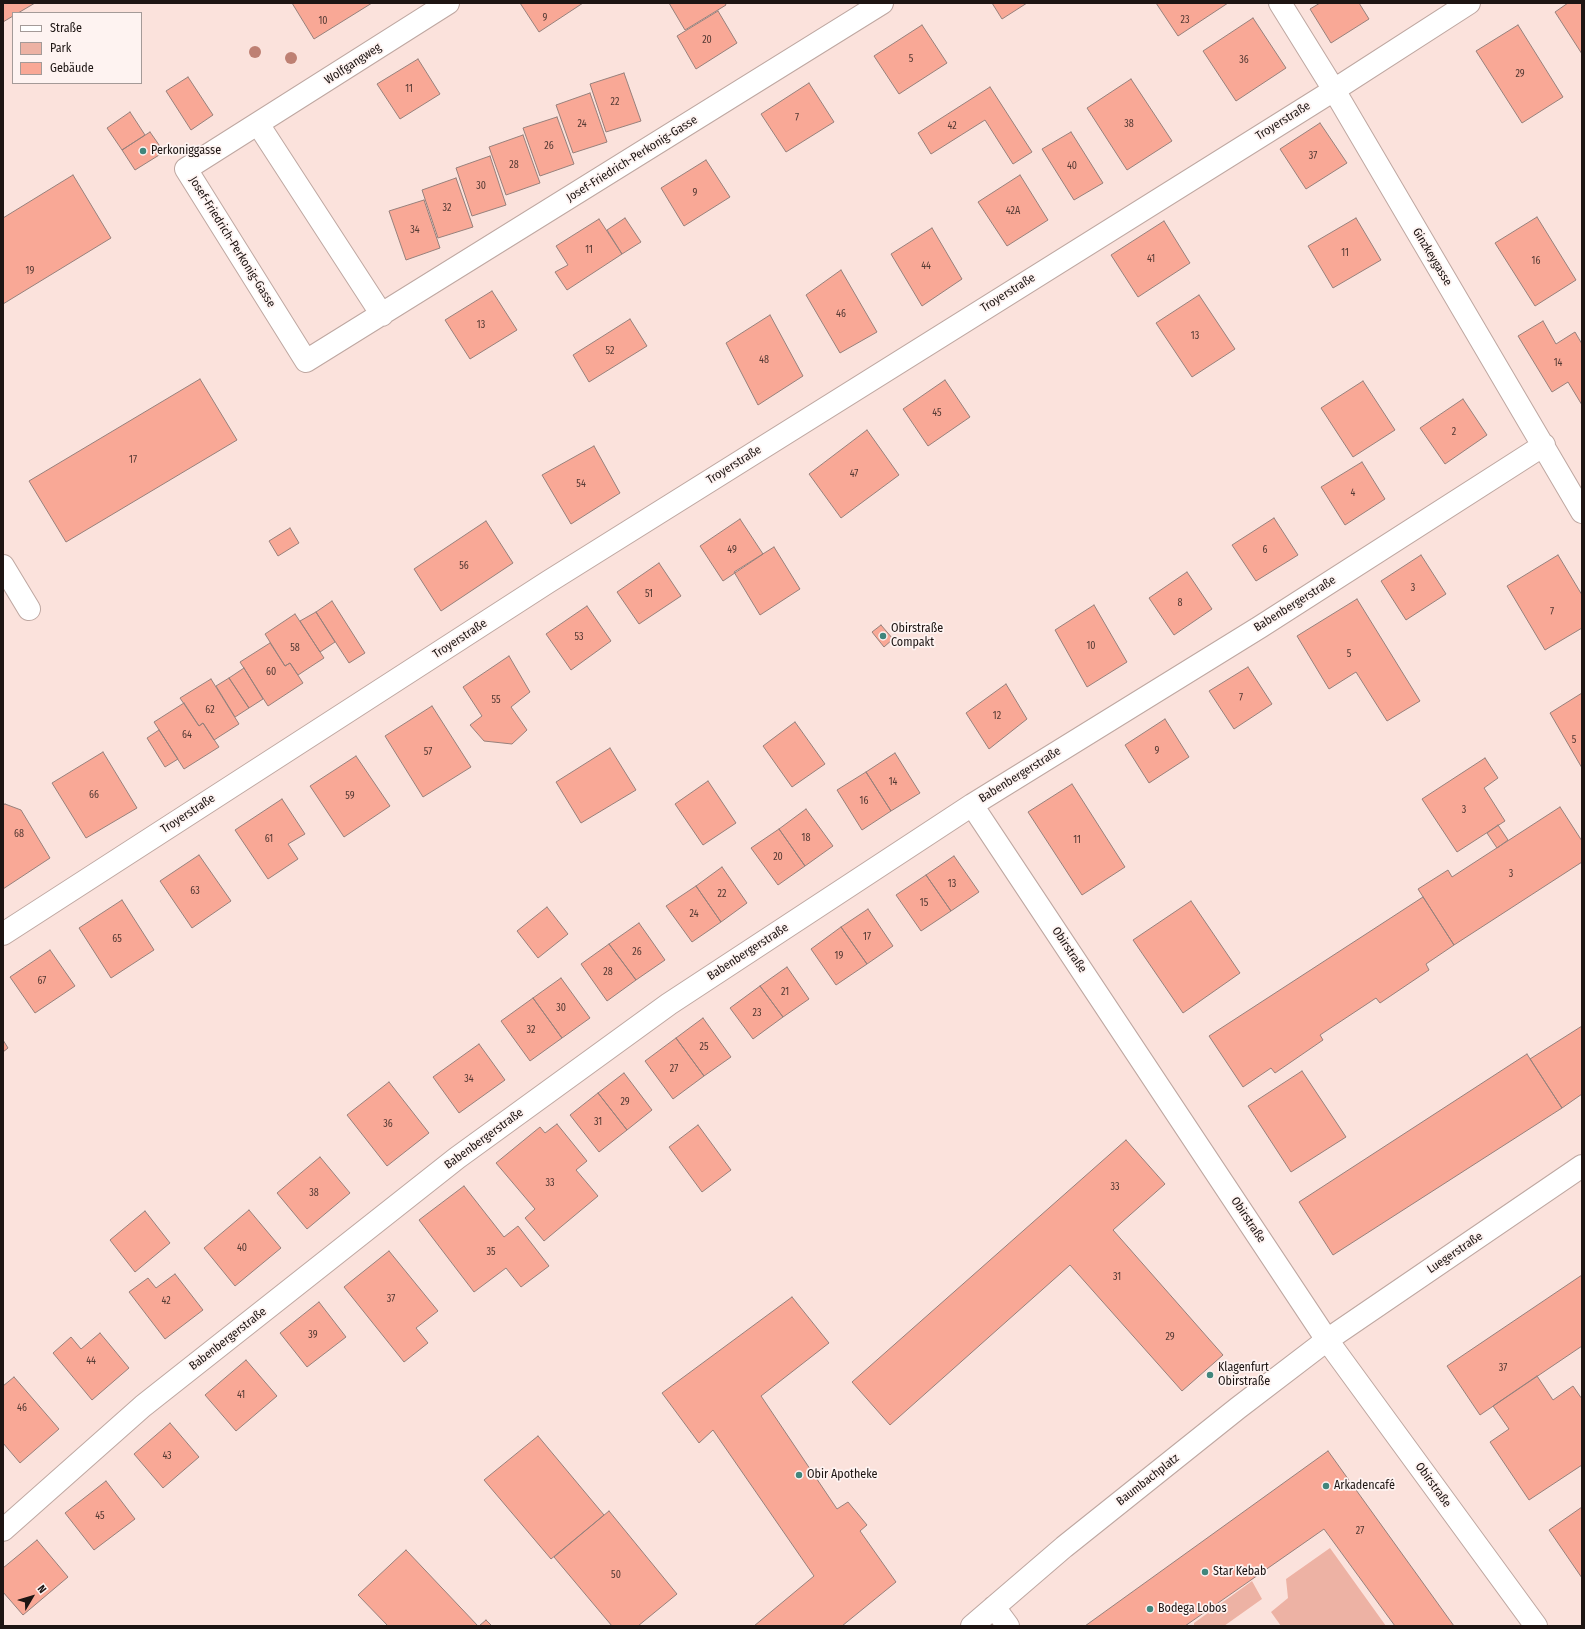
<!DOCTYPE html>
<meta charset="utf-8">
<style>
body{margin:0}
#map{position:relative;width:1585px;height:1629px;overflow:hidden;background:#fbe2dc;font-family:"Fira Sans Condensed",sans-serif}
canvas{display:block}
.frame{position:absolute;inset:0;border:4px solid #1d1513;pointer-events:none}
.legend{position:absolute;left:12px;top:12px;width:130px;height:72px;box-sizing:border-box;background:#fef3f1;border:1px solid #a49a98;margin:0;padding:5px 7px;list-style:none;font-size:12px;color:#1d1513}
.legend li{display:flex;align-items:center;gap:8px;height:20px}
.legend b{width:20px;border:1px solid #a49a98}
.north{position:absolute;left:12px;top:1577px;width:40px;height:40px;-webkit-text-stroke:3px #fef3f1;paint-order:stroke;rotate:52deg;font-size:11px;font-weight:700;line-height:16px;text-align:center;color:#1d1513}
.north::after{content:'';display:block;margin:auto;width:14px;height:18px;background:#1d1513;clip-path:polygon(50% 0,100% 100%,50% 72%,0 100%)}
</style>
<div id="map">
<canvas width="1585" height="1629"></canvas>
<div class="frame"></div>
<ul class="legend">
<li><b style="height:5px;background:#fff"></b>Straße</li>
<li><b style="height:11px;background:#edb2a4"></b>Park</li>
<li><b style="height:11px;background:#f9a896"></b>Gebäude</li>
</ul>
<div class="north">N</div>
</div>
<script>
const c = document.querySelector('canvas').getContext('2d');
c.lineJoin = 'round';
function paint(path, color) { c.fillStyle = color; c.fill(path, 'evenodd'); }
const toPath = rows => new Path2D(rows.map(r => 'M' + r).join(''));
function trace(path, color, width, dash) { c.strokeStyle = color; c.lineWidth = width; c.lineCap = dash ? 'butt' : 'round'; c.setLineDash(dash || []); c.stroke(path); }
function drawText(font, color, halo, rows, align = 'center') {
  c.font = font + ' "Fira Sans Condensed",sans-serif'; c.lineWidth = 3.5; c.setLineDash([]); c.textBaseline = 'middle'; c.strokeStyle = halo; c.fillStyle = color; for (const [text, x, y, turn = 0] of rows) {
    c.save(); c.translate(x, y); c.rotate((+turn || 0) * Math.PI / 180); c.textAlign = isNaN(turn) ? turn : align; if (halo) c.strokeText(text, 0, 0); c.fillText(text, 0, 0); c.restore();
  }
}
paint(toPath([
 [1330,1548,1386,1626,1281,1626,1271,1612,1288,1598,1286,1579],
 [1252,1581,1262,1599,1224,1626,1194,1626,1194,1623]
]), '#edb2a4');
const building = toPath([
 [3,3,35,3,18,13,13,13,13,16,3,22,3,3],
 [292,3,372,3,314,39,292,3],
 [520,3,583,3,539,32,520,3],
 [669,3,725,3,726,5,685,30,669,3],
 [992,3,1027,3,1002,19,992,3],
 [1156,3,1228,3,1178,36,1156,3],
 [1320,3,1359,3,1369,19,1331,43,1310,9,1320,3],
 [1568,3,1582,3,1582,54,1555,12,1568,3],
 [718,11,737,43,696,69,677,36,718,11],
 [1253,18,1286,68,1236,101,1203,51,1253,18],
 [922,25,947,63,899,94,874,56,922,25],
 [1518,25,1563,97,1522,123,1476,51,1518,25],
 [418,59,440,94,400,119,377,84,418,59],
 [624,73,641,121,606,132,590,84,624,73],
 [188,77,213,115,191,130,166,91,188,77],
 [1131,79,1172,141,1127,170,1087,108,1131,79],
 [809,83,834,122,786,152,761,114,809,83],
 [990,87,1032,152,1013,164,985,120,931,154,918,133,990,87],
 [590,93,607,142,573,153,556,105,590,93],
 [130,112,145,135,122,150,107,128,130,112],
 [557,117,574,164,540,176,523,128,557,117],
 [1320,123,1347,163,1306,189,1280,149,1320,123],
 [150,132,164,152,135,170,122,150,150,132],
 [1071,132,1103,183,1074,200,1042,149,1071,132],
 [523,135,540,183,506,195,489,147,523,135],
 [490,156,506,205,472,216,456,168,490,156],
 [706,160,730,197,684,226,661,188,706,160],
 [73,175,111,238,3,304,3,218,73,175],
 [1020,175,1048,220,1007,246,978,202,1020,175],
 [456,178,473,227,438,238,422,190,456,178],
 [424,200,440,248,406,260,389,211,424,200],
 [1537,217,1576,280,1535,306,1495,243,1537,217],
 [625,218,641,242,622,254,607,230,625,218],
 [1356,218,1381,260,1333,288,1308,246,1356,218],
 [599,219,622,254,567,290,555,272,568,265,556,246,599,219],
 [1164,221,1190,263,1138,297,1111,255,1164,221],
 [932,228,962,279,922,306,891,254,932,228],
 [841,270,877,332,840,353,806,295,841,270],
 [492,291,517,330,470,359,445,320,492,291],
 [1199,295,1235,349,1192,377,1156,323,1199,295],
 [770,315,803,376,758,405,726,343,770,315],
 [630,319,647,346,589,382,573,355,630,319],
 [1543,321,1556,344,1575,332,1582,344,1582,405,1568,382,1552,392,1518,336,1543,321],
 [200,379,237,440,66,542,29,481,200,379],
 [945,380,970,417,928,446,903,409,945,380],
 [1363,381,1395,430,1353,457,1321,408,1363,381],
 [1463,399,1487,435,1445,464,1420,428,1463,399],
 [867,430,899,475,841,518,809,474,867,430],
 [594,446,620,493,571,524,542,475,594,446],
 [1362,462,1385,499,1345,525,1321,487,1362,462],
 [1274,518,1298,555,1256,581,1232,545,1274,518],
 [740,519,763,554,723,581,700,546,740,519],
 [486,521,513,563,441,611,414,569,486,521],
 [290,528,299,543,278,556,269,541,290,528],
 [774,547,800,589,760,615,734,572,774,547],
 [1421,555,1446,594,1406,620,1381,581,1421,555],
 [1558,555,1582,595,1582,628,1545,650,1507,586,1558,555],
 [659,563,681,596,639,624,617,592,659,563],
 [1187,572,1212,609,1174,635,1149,598,1187,572],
 [1357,599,1420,701,1387,721,1356,672,1329,689,1297,636,1357,599],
 [332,601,365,653,349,663,316,612,332,601],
 [1094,605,1127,662,1087,687,1055,630,1094,605],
 [587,606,611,641,571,670,546,634,587,606],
 [316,612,335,642,320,652,300,621,316,612],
 [295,614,324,658,298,675,290,663,285,666,265,634,295,614],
 [881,625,893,639,884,647,872,632,881,625],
 [270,643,285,666,290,663,303,683,268,706,240,662,270,643],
 [509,656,530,692,511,707,527,730,512,744,484,741,470,725,482,716,463,687,509,656],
 [1248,667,1272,704,1234,729,1209,691,1248,667],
 [244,668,263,699,249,708,229,678,244,668],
 [229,678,249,708,235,717,216,686,229,678],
 [211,679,239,724,214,740,203,723,199,726,180,698,211,679],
 [1006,684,1027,719,989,749,966,713,1006,684],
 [1582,693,1582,768,1550,713,1582,693],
 [184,703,199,726,203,723,219,747,184,769,154,722,184,703],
 [432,706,471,767,423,797,385,736,432,706],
 [1165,719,1189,757,1149,783,1125,745,1165,719],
 [795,722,825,764,792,787,763,746,795,722],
 [159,730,178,759,165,767,147,738,159,730],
 [610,748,636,790,581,823,556,782,610,748],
 [103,752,137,808,86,838,52,783,103,752],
 [895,753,920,793,891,811,866,772,895,753],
 [356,756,390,806,344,837,310,786,356,756],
 [1485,758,1498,778,1484,788,1505,821,1457,852,1422,799,1485,758],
 [866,772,891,811,862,830,837,790,866,772],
 [708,781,736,823,703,845,675,804,708,781],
 [1072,784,1125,867,1082,895,1028,812,1072,784],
 [282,799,305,834,288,844,298,859,268,879,235,830,282,799],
 [5,804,21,810,50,858,3,889,3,805,5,804],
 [1560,807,1582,841,1582,862,1454,945,1418,889,1448,870,1452,877,1560,807],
 [806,809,833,846,805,866,779,829,806,809],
 [1498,825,1508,840,1497,848,1487,833,1498,825],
 [779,829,805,866,778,885,751,848,779,829],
 [199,855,231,901,192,928,160,881,199,855],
 [954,856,979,892,951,911,926,875,954,856],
 [722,867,747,903,721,922,696,886,722,867],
 [926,875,951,911,921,931,896,895,926,875],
 [696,886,721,922,692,942,666,906,696,886],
 [1423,897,1454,945,1426,964,1429,970,1380,1003,1376,998,1320,1035,1323,1040,1275,1073,1271,1068,1243,1087,1209,1036,1423,897],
 [122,900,154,950,111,978,79,928,122,900],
 [1191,901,1240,973,1183,1013,1133,940,1191,901],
 [547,907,568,934,538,958,517,931,547,907],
 [868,909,893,946,867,964,841,927,868,909],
 [639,923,665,960,636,980,609,944,639,923],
 [841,927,867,964,836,985,811,949,841,927],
 [609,944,636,980,607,1001,581,964,609,944],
 [50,950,75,986,35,1013,10,977,50,950],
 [787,967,809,999,783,1017,760,986,787,967],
 [561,978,590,1018,562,1038,533,998,561,978],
 [760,986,783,1017,753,1039,730,1008,760,986],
 [533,998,562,1038,530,1061,501,1021,533,998],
 [703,1018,731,1057,704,1076,676,1038,703,1018],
 [1582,1026,1582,1094,1562,1108,1530,1059,1582,1026],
 [676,1038,704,1076,673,1099,645,1061,676,1038],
 [3,1040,8,1048,3,1052,3,1040],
 [479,1044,505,1080,459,1113,433,1077,479,1044],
 [1527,1054,1562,1108,1333,1255,1299,1202,1527,1054],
 [1302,1071,1346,1137,1291,1172,1248,1106,1302,1071],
 [624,1073,652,1110,627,1130,598,1093,624,1073],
 [389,1082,429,1133,387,1166,347,1115,389,1082],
 [598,1093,627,1130,599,1152,570,1115,598,1093],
 [557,1124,587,1161,576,1170,598,1196,544,1241,525,1218,535,1209,496,1163,540,1127,545,1133,557,1124],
 [698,1125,731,1170,702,1192,669,1147,698,1125],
 [1126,1140,1165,1184,1113,1230,1223,1355,1182,1391,1070,1265,890,1425,852,1382,1126,1140],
 [320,1157,350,1193,307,1229,277,1193,320,1157],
 [464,1186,504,1237,518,1226,549,1266,521,1287,506,1268,474,1292,419,1220,464,1186],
 [249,1210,281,1248,235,1286,204,1248,249,1210],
 [145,1211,170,1243,135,1272,110,1240,145,1211],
 [389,1251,438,1311,416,1328,428,1343,404,1362,344,1287,389,1251],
 [175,1274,203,1310,165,1339,129,1292,148,1278,156,1288,175,1274],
 [1582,1275,1582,1346,1480,1415,1447,1366,1582,1275],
 [792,1297,829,1343,761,1396,837,1509,848,1502,867,1525,860,1531,896,1582,842,1626,754,1626,814,1576,713,1430,699,1443,662,1393,792,1297],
 [319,1302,346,1337,307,1367,280,1333,319,1302],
 [100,1333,129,1368,92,1400,53,1353,71,1337,81,1349,100,1333],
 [246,1360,277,1396,236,1431,205,1395,246,1360],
 [1537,1376,1553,1400,1573,1386,1582,1399,1582,1465,1529,1500,1490,1442,1509,1429,1493,1406,1537,1376],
 [14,1377,59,1429,20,1463,3,1443,3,1386,14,1377],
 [170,1423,199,1457,163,1488,134,1454,170,1423],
 [538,1436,604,1515,551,1559,484,1480,538,1436],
 [1328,1451,1454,1626,1395,1626,1324,1529,1185,1626,1085,1626,1328,1451],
 [106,1481,135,1519,94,1550,65,1513,106,1481],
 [1582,1507,1582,1578,1549,1530,1582,1507],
 [609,1511,677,1594,638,1626,612,1626,554,1557,609,1511],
 [37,1540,68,1577,23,1615,3,1592,3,1568,37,1540],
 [406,1550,478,1626,388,1626,358,1595,406,1550],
 [486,1620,492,1626,479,1626,486,1620]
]);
paint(building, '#f9a896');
trace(building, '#97807b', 1);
const minor = toPath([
 [448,3,186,169,306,361,882,3],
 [1280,3,1334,90,1582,512],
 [258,124,382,315],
 [3,566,29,609],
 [972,805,1327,1340,1536,1626],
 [3,934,548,582,1334,90,1469,3],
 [3,1530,143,1406,457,1158,669,1004,972,805,1260,627,1544,445],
 [994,1607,1008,1626],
 [972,1626,1064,1547,1238,1408,1327,1340,1582,1166]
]);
trace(minor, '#bea7a1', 24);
trace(minor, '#fff', 22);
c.fillStyle = '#be8073';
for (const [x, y] of [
 [255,52],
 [291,58]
]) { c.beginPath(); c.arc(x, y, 6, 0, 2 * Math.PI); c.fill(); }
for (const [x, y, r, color] of [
 [143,151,4,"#41867c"],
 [883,636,4,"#41867c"],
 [1210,1375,4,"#41867c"],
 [799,1475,4,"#41867c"],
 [1326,1486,4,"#41867c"],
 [1205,1572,4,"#41867c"],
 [1150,1609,4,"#41867c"]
]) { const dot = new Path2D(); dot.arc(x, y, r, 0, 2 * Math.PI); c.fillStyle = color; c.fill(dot); trace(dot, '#fef3f1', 1.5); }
drawText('10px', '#543a34', null, [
 ["9",545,18],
 ["23",1185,20],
 ["10",323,21],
 ["20",707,40],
 ["5",911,59],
 ["36",1244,60],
 ["29",1520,74],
 ["11",409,89],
 ["22",615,102],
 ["7",797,118],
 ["24",582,124],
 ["38",1129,124],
 ["42",952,126],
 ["26",549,146],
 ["37",1313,156],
 ["28",514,165],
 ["40",1072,166],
 ["30",481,186],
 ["9",695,193],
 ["32",447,208],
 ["42A",1013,211],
 ["34",415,230],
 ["11",589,250],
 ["11",1345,253],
 ["41",1151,259],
 ["16",1536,261],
 ["44",926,266],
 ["19",30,271],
 ["46",841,314],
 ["13",481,325],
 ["13",1195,336],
 ["52",610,351],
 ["48",764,360],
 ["14",1558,363],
 ["45",937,413],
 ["2",1454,432],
 ["17",133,460],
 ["47",854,474],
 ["54",581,484],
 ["4",1353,493],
 ["49",732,550],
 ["6",1265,550],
 ["56",464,566],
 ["3",1413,588],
 ["51",649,594],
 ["8",1180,603],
 ["7",1552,612],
 ["53",579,637],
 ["10",1091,646],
 ["58",295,648],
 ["5",1349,654],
 ["60",271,672],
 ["7",1241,698],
 ["55",496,700],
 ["62",210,710],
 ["12",997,716],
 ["64",187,735],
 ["5",1574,740],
 ["9",1157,751],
 ["57",428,752],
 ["14",893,782],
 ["66",94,795],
 ["59",350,796],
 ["16",864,801],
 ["3",1464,810],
 ["68",19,834],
 ["18",806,838],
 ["61",269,839],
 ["11",1077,840],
 ["20",778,857],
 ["3",1511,874],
 ["13",952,884],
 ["63",195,891],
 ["22",722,894],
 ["15",924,903],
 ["24",694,914],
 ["17",867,937],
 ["65",117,939],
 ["26",637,952],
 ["19",839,956],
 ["28",608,972],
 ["67",42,981],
 ["21",785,992],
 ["30",561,1008],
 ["23",757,1013],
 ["32",531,1030],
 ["25",704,1047],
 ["27",674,1069],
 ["34",469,1079],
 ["29",625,1102],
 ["31",598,1122],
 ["36",388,1124],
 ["33",550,1183],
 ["33",1115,1187],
 ["38",314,1193],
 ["40",242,1248],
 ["35",491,1252],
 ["31",1117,1277],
 ["37",391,1299],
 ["42",166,1301],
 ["39",313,1335],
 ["29",1170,1337],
 ["44",91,1361],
 ["37",1503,1368],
 ["41",241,1395],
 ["46",22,1408],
 ["43",167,1456],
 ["45",100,1516],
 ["27",1360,1531],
 ["50",616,1575]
]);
drawText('12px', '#1d1513', '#fef3f1', [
 ["Wolfgangweg",353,64,-33],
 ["Troyerstraße",1283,121,-32],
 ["Josef-Friedrich-Perkonig-Gasse",632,159,-32],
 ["Josef-Friedrich-Perkonig-Gasse",232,242,58],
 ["Ginzkeygasse",1432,257,59],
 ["Troyerstraße",1008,293,-32],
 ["Troyerstraße",734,465,-32],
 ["Babenbergerstraße",1295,604,-32],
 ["Troyerstraße",460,639,-33],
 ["Babenbergerstraße",1020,775,-32],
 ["Troyerstraße",188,814,-33],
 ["Obirstraße",1069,950,56],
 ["Babenbergerstraße",748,952,-33],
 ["Babenbergerstraße",484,1139,-36],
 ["Obirstraße",1248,1220,56],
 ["Luegerstraße",1455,1253,-34],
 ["Babenbergerstraße",228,1339,-38],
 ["Baumbachplatz",1148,1480,-38],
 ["Obirstraße",1433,1485,54]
]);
drawText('12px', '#1d1513', '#fef3f1', [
 ["Perkoniggasse",151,151],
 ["Obirstraße",891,629],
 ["Compakt",891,643],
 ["Klagenfurt",1218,1368],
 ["Obirstraße",1218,1382],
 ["Obir Apotheke",807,1475],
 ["Arkadencafé",1334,1486],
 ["Star Kebab",1213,1572],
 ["Bodega Lobos",1158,1609]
], 'left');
</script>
